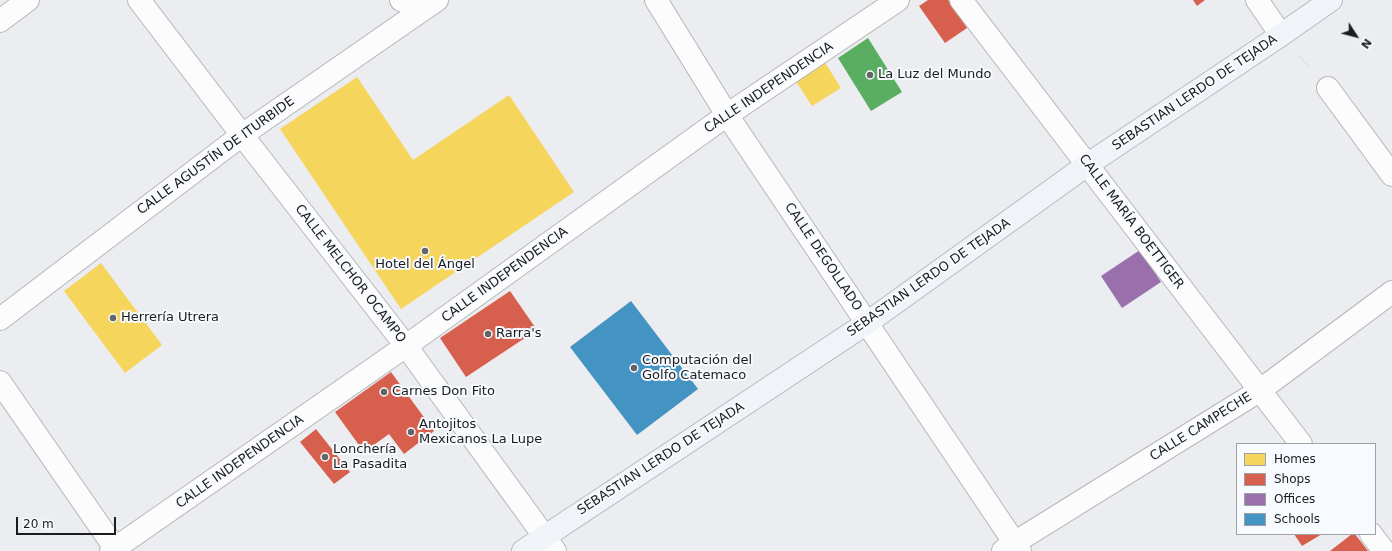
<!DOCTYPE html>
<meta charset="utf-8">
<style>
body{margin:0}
#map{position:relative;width:1392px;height:551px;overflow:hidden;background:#ebedf0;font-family:"DejaVu Sans",sans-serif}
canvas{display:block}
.legend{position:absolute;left:1236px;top:443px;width:140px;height:92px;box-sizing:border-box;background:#f7fafe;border:1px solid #9fa1a4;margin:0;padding:5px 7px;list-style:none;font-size:12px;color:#1b1c1e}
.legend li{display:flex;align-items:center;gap:8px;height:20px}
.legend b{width:20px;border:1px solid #9fa1a4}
.north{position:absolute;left:1336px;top:16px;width:40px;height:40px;-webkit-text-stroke:3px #f7fafe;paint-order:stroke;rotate:126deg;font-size:11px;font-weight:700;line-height:16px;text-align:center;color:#1b1c1e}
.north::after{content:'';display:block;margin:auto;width:14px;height:18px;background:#1b1c1e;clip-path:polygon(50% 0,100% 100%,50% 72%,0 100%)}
.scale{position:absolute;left:16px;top:517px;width:100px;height:18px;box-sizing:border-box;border:2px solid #1b1c1e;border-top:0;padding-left:5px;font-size:12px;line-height:14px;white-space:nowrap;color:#1b1c1e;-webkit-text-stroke:3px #f7fafe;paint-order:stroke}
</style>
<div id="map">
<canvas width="1392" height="551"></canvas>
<ul class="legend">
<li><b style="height:11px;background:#f6d55c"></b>Homes</li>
<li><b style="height:11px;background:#d6604d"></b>Shops</li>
<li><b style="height:11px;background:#9970ab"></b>Offices</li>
<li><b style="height:11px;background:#4393c3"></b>Schools</li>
</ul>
<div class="north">N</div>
<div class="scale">20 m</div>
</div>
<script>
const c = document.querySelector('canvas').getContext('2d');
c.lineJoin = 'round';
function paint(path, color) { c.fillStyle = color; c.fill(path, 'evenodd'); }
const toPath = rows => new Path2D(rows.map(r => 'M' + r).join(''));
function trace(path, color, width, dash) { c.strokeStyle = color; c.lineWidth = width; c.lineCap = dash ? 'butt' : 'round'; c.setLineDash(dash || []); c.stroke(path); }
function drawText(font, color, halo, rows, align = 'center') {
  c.font = font + ' "DejaVu Sans",sans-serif'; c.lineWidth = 4; c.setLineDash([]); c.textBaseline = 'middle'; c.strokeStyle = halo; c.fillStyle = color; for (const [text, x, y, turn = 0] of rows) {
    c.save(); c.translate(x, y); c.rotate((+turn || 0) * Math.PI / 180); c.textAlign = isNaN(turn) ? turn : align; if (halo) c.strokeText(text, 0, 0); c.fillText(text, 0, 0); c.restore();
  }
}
paint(toPath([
 [824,61,841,88,812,106,795,80],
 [357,77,413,160,509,95,574,192,401,309,280,129],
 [101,263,162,345,125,373,64,291]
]), '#f6d55c');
paint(toPath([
 [928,0,948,0,967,28,945,43,919,6],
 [1193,0,1205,0,1197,6],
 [510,291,537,330,466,377,440,338],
 [391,372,434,431,404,454,389,434,364,452,335,412],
 [316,429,350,472,334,484,300,442],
 [1294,534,1322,534,1302,546],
 [1352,534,1355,534,1368,551,1330,551]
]), '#d6604d');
paint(toPath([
 [1140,250,1161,282,1122,308,1101,276]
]), '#9970ab');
paint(toPath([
 [631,301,698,389,637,435,570,347]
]), '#4393c3');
paint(toPath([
 [868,38,902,92,871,111,838,58]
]), '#5aae61');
const minor = toPath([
 [139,0,242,135,406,346,555,551],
 [401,0,423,9],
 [656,0,727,115,1020,551],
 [961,0,1301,444],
 [1257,0,1281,35],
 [0,21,28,0],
 [1328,88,1392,175],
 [0,319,242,135,437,0],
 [0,382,117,551],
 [1371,534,1384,551],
 [111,551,406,346,727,115,898,0],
 [1003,551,1014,543,1259,391,1392,292]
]);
const major = toPath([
 [523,551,867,323,1087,165,1281,35,1331,0]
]);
trace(minor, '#b5b6b8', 24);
trace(major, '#b5bbc2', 24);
trace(toPath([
 [1300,57,1309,66]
]), '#d5d5d6', 2.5, [1, 3]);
trace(minor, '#fcfcfd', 22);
trace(major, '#f0f3f7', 22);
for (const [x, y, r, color] of [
 [870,75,4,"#646568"],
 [425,251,4,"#646568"],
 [113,318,4,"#646568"],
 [488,334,4,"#646568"],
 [634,368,4,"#646568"],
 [384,392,4,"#646568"],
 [411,432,4,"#646568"],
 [325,457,4,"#646568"]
]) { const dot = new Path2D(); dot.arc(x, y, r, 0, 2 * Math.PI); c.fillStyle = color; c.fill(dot); trace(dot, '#f7fafe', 1.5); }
drawText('13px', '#1b1c1e', '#f7fafe', [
 ["La Luz del Mundo",878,75],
 ["Hotel del Ángel",425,265,"center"],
 ["Herrería Utrera",121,318],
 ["Rarra's",496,334],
 ["Computación del",642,361],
 ["Golfo Catemaco",642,376],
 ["Carnes Don Fito",392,392],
 ["Antojitos",419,425],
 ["Mexicanos La Lupe",419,440],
 ["Lonchería",333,450],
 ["La Pasadita",333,465]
], 'left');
drawText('13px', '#1b1c1e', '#f7fafe', [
 ["CALLE INDEPENDENCIA",769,88,-34],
 ["SEBASTIAN LERDO DE TEJADA",1195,93,-34],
 ["CALLE AGUSTÍN DE ITURBIDE",216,156,-36],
 ["CALLE MARÍA BOETTIGER",1131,222,53],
 ["CALLE DEGOLLADO",823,257,56],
 ["CALLE MELCHOR OCAMPO",350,274,52],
 ["CALLE INDEPENDENCIA",505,275,-36],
 ["SEBASTIAN LERDO DE TEJADA",929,278,-35],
 ["CALLE CAMPECHE",1201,427,-32],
 ["SEBASTIAN LERDO DE TEJADA",661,459,-33],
 ["CALLE INDEPENDENCIA",240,462,-35]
]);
</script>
